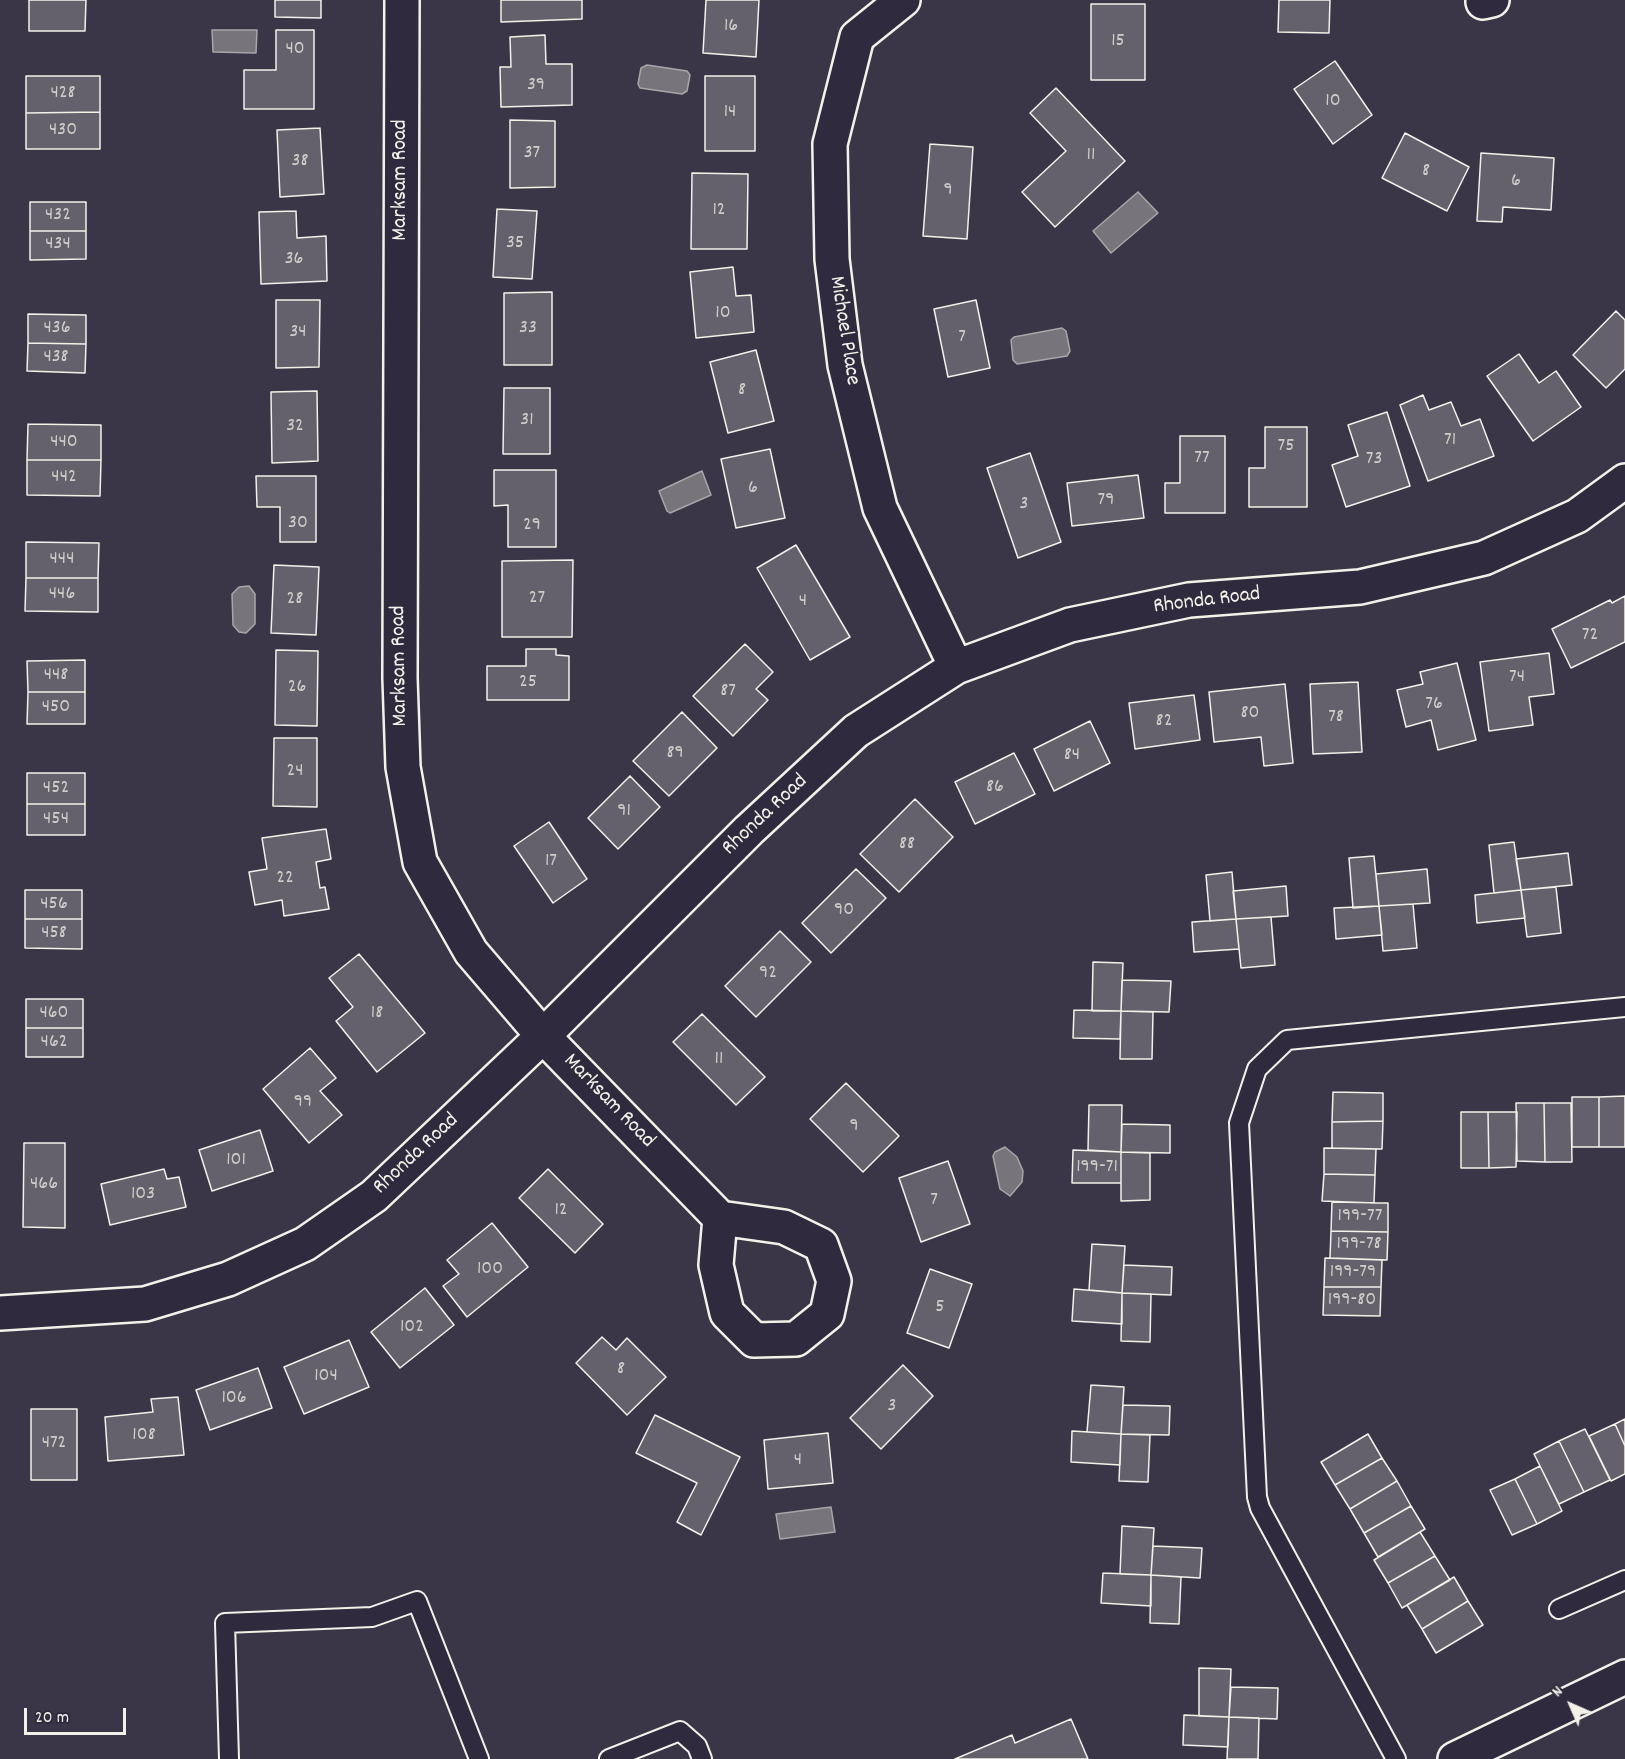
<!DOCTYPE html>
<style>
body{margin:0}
#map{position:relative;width:1625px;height:1759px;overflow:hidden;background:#3b3647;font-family:Dekko,sans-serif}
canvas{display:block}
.north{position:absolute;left:1541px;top:1675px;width:60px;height:60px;-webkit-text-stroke:4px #2f2a3d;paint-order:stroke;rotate:315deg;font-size:16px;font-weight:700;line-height:24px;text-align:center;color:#f4f1e8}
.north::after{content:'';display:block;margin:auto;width:21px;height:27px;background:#f4f1e8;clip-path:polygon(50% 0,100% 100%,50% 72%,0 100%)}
.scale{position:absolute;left:24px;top:1708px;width:102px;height:27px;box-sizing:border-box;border:3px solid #f4f1e8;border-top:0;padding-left:8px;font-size:18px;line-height:21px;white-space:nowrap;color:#f4f1e8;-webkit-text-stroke:4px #2f2a3d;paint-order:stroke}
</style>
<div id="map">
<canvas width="1625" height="1759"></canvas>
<div class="north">N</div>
<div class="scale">20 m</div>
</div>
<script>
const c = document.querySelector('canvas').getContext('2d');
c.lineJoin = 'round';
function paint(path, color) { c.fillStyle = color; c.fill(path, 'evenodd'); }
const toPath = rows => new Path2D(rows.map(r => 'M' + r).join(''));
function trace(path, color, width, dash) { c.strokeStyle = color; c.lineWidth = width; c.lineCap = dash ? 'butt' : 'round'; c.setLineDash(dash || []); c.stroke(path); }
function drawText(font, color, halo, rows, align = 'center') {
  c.font = font + ' Dekko,sans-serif'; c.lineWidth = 4.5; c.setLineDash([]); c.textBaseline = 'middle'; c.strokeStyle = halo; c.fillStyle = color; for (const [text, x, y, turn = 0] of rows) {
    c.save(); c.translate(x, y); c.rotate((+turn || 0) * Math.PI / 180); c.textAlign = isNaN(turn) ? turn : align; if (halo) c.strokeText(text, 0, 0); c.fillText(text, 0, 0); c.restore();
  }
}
const water = toPath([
 [212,30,257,30,256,53,213,52,212,30],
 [647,65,687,71,690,75,687,91,682,94,640,88,638,84,641,68,647,65],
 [1138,192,1158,213,1111,253,1093,231,1138,192],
 [1062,328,1066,331,1070,351,1067,356,1017,364,1013,360,1011,340,1014,337,1062,328],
 [702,471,711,495,670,513,667,511,659,491,702,471],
 [249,586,255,594,255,624,246,633,239,632,233,625,232,594,239,587,249,586],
 [1005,1147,1017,1157,1023,1171,1022,1182,1010,1196,1000,1189,993,1156,995,1152,1005,1147],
 [831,1507,835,1532,780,1539,776,1514,831,1507]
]);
paint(water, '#78747b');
trace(water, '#aaa6a7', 1.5);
const building = toPath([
 [29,0,86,0,85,31,29,31,29,0],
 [275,0,321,0,321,18,275,17,275,0],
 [501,0,582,0,582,19,501,22,501,0],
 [706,0,759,0,756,57,703,53,706,0],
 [1279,0,1330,0,1329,33,1278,32,1279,0],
 [1091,4,1145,4,1145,80,1091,80,1091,4],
 [276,30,314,30,314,109,244,109,244,70,276,70,276,30],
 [545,35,546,64,572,64,572,105,501,107,500,67,511,67,510,37,545,35],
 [1335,61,1372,115,1333,144,1294,89,1335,61],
 [26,76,100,76,100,112,26,113,26,76],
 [705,76,755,76,755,151,705,151,705,76],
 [1056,88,1125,161,1055,227,1022,192,1066,151,1030,113,1056,88],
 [100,112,100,149,26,149,26,113,100,112],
 [510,120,555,121,555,187,510,188,510,120],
 [320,128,324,194,280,197,277,130,320,128],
 [1405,133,1469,167,1447,211,1382,178,1405,133],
 [930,144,973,147,967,239,923,236,930,144],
 [1481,153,1554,158,1551,210,1503,207,1502,222,1477,221,1481,153],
 [692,173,748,174,747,249,691,249,692,173],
 [30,202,86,202,86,231,30,231,30,202],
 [497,209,537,211,532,279,493,277,497,209],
 [296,211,297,238,326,236,327,281,261,284,259,212,296,211],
 [30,231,86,231,86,259,30,260,30,231],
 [733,267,736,296,751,295,754,332,696,338,690,272,733,267],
 [552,292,552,365,504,365,504,293,552,292],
 [276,300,320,300,319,367,276,368,276,300],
 [976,300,990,368,948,377,934,309,976,300],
 [1616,311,1625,320,1625,369,1606,388,1573,355,1616,311],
 [28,314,86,315,86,344,28,343,28,314],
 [28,343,86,344,85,373,27,371,28,343],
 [756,350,774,421,728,433,710,362,756,350],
 [1519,354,1539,383,1556,371,1581,407,1533,441,1487,376,1519,354],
 [504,388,550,388,550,454,503,454,504,388],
 [317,391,318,461,272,463,271,392,317,391],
 [1423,395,1429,410,1451,402,1461,426,1480,419,1494,456,1428,481,1400,405,1423,395],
 [1387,412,1410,486,1346,507,1332,465,1358,456,1348,425,1387,412],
 [28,424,101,425,101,460,27,460,28,424],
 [1265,427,1307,427,1307,507,1249,507,1249,468,1265,468,1265,427],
 [1180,436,1225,436,1225,513,1165,513,1165,483,1180,483,1180,436],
 [770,449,785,518,736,528,721,459,770,449],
 [1030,453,1061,542,1018,558,987,468,1030,453],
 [27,460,101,460,100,496,27,495,27,460],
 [494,470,556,470,556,547,508,547,508,505,494,506,494,470],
 [1138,475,1144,518,1072,526,1067,483,1138,475],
 [256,476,316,476,316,542,280,542,280,507,257,507,256,476],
 [26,542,99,543,98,578,26,578,26,542],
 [796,545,850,637,810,660,757,568,796,545],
 [573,560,572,637,502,637,502,561,573,560],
 [274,565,319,567,316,635,271,633,274,565],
 [26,578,98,578,98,612,25,611,26,578],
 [1625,596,1625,642,1571,668,1552,629,1610,600,1612,603,1625,596],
 [745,644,773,672,756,689,768,700,733,736,693,696,745,644],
 [526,649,556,649,556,655,569,656,569,700,487,700,487,666,526,666,526,649],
 [276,650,318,651,317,726,275,725,276,650],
 [1549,653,1554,694,1529,697,1533,725,1489,731,1480,662,1549,653],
 [85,660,85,692,28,692,27,661,85,660],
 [1457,663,1476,740,1438,750,1431,720,1406,727,1397,690,1423,684,1420,672,1457,663],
 [1358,682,1362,752,1313,754,1310,684,1358,682],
 [1285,684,1293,763,1264,766,1261,737,1214,742,1209,692,1285,684],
 [28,692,85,692,85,724,27,724,28,692],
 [1194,695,1200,740,1135,749,1129,703,1194,695],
 [682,712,717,748,669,796,633,761,682,712],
 [1090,721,1110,763,1054,791,1034,749,1090,721],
 [274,738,317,738,317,807,273,806,274,738],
 [1014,753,1035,794,975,824,955,782,1014,753],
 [27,773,85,773,85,804,27,804,27,773],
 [630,776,660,807,618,849,588,818,630,776],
 [915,799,953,837,899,892,860,854,915,799],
 [27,804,85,804,85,835,27,835,27,804],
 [549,822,587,879,553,903,514,846,549,822],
 [326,829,331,859,316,862,320,888,325,887,329,909,284,916,282,900,255,905,249,872,267,869,262,838,326,829],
 [1514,842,1521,890,1494,893,1489,845,1514,842],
 [1568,853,1572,885,1521,890,1516,859,1568,853],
 [1374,856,1379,906,1353,908,1349,858,1374,856],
 [856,869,886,898,831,953,802,923,856,869],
 [1427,869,1430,903,1379,906,1376,874,1427,869],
 [1232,872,1236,919,1210,921,1206,875,1232,872],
 [1286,886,1288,916,1236,919,1233,891,1286,886],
 [1556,887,1561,933,1527,937,1521,890,1556,887],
 [25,890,82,890,82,919,25,919,25,890],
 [1521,890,1525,918,1477,923,1475,895,1521,890],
 [1413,904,1417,948,1383,951,1379,906,1413,904],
 [1379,906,1382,935,1336,939,1334,908,1379,906],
 [1271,917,1275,965,1241,968,1236,919,1271,917],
 [25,919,82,919,82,949,25,948,25,919],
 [1236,919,1239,949,1194,952,1192,922,1236,919],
 [780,931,811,962,756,1017,725,986,780,931],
 [359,954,425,1033,377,1072,336,1021,353,1007,329,978,359,954],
 [1093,962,1123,963,1121,1011,1092,1011,1093,962],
 [1122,980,1171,981,1169,1012,1121,1011,1122,980],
 [26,999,83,999,83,1028,26,1028,26,999],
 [1074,1010,1121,1011,1120,1039,1073,1038,1074,1010],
 [1121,1011,1153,1012,1152,1059,1120,1059,1121,1011],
 [702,1014,765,1077,736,1105,673,1042,702,1014],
 [26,1028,83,1028,83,1057,26,1057,26,1028],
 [310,1048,336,1078,320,1091,342,1115,309,1143,263,1089,310,1048],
 [846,1083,899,1136,863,1172,810,1119,846,1083],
 [1333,1092,1383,1093,1383,1121,1332,1122,1333,1092],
 [1625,1096,1625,1147,1599,1147,1599,1097,1625,1096],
 [1572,1097,1599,1097,1599,1147,1572,1147,1572,1097],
 [1516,1103,1544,1103,1545,1162,1517,1161,1516,1103],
 [1544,1103,1571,1103,1572,1162,1545,1162,1544,1103],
 [1089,1105,1122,1105,1121,1152,1088,1150,1089,1105],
 [1461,1112,1488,1112,1489,1168,1461,1168,1461,1112],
 [1488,1112,1517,1112,1516,1167,1489,1168,1488,1112],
 [1383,1121,1382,1149,1332,1148,1332,1122,1383,1121],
 [1122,1124,1170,1125,1170,1153,1121,1152,1122,1124],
 [260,1130,273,1171,212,1191,199,1150,260,1130],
 [24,1143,65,1143,65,1228,23,1227,24,1143],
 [1324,1148,1376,1149,1375,1175,1324,1174,1324,1148],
 [1073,1150,1121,1152,1121,1183,1072,1183,1073,1150],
 [1121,1152,1150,1153,1150,1200,1121,1201,1121,1152],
 [948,1161,970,1224,921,1242,899,1178,948,1161],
 [164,1169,167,1179,179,1177,186,1207,110,1225,101,1184,164,1169],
 [548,1169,603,1224,575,1253,519,1198,548,1169],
 [1324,1174,1375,1175,1374,1203,1322,1201,1324,1174],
 [1332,1202,1388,1203,1388,1232,1331,1231,1332,1202],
 [492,1223,528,1267,467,1317,443,1286,459,1274,447,1260,492,1223],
 [1331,1231,1388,1232,1387,1260,1330,1258,1331,1231],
 [1092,1244,1125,1246,1122,1293,1089,1290,1092,1244],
 [1325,1258,1382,1260,1381,1287,1324,1287,1325,1258],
 [1124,1265,1172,1267,1171,1295,1122,1293,1124,1265],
 [930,1269,972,1284,949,1348,907,1333,930,1269],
 [1324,1287,1381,1287,1380,1316,1323,1315,1324,1287],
 [425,1288,454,1325,400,1368,371,1332,425,1288],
 [1074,1289,1122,1293,1122,1324,1072,1321,1074,1289],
 [1122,1293,1151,1294,1150,1342,1121,1341,1122,1293],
 [602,1337,616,1350,627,1338,666,1377,627,1415,576,1363,602,1337],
 [349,1340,369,1387,304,1414,284,1367,349,1340],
 [903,1365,933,1396,881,1449,850,1418,903,1365],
 [258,1368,272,1408,210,1430,196,1390,258,1368],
 [1091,1385,1124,1387,1121,1434,1087,1432,1091,1385],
 [178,1397,184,1455,108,1461,105,1417,153,1412,151,1399,178,1397],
 [1123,1405,1170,1406,1169,1435,1121,1434,1123,1405],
 [31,1409,77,1409,77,1480,31,1480,31,1409],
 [655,1415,740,1457,701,1535,677,1522,697,1483,636,1453,655,1415],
 [1625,1419,1625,1446,1615,1424,1625,1419],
 [1615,1424,1625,1446,1625,1474,1611,1481,1589,1436,1615,1424],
 [1585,1429,1610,1480,1584,1492,1559,1441,1585,1429],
 [1072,1431,1121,1434,1120,1465,1071,1462,1072,1431],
 [828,1433,833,1483,768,1489,764,1440,828,1433],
 [1121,1434,1150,1435,1148,1482,1119,1481,1121,1434],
 [1368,1434,1382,1458,1335,1485,1321,1462,1368,1434],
 [1559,1441,1584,1492,1559,1504,1534,1454,1559,1441],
 [1382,1458,1397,1481,1350,1509,1335,1485,1382,1458],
 [1540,1466,1562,1511,1537,1524,1515,1479,1540,1466],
 [1515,1479,1537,1524,1512,1535,1490,1490,1515,1479],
 [1397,1481,1411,1506,1364,1533,1350,1509,1397,1481],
 [1411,1506,1425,1529,1378,1557,1364,1533,1411,1506],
 [1122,1526,1154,1528,1151,1575,1120,1574,1122,1526],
 [1420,1532,1435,1556,1388,1583,1374,1560,1420,1532],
 [1153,1546,1202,1548,1200,1578,1151,1575,1153,1546],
 [1435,1556,1450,1580,1402,1608,1388,1583,1435,1556],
 [1103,1573,1151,1575,1151,1606,1101,1603,1103,1573],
 [1151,1575,1181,1577,1179,1624,1150,1623,1151,1575],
 [1454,1577,1468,1601,1422,1629,1407,1605,1454,1577],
 [1468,1601,1483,1625,1436,1653,1422,1629,1468,1601],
 [1199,1668,1231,1669,1229,1717,1199,1716,1199,1668],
 [1231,1687,1278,1688,1277,1719,1229,1717,1231,1687],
 [1184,1715,1229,1717,1228,1747,1183,1745,1184,1715],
 [1229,1717,1259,1718,1258,1759,1227,1759,1229,1717],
 [1071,1719,1088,1759,955,1759,1012,1735,1015,1743,1071,1719]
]);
paint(building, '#65616c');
trace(building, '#f4f1e8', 1.5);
const service = toPath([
 [1559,1609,1625,1580],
 [229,1759,225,1623,372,1617,417,1601,479,1759],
 [609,1759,680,1731,697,1746,702,1759],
 [1396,1759,1260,1508,1257,1497,1239,1123,1257,1069,1287,1040,1625,1007]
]);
const minor = toPath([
 [402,0,400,678,403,767,420,862,471,952,543,1036,720,1218,784,1227,821,1245,834,1281,827,1314,796,1339,754,1340,727,1313,716,1265,720,1218],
 [903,0,857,37,830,144,832,259,845,365,880,508,956,667],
 [1483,2,1492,0],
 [0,1313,145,1304,228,1279,305,1244,374,1196,543,1036,749,830,856,731,956,667,1070,625,1189,600,1360,587,1484,558,1577,516,1625,481]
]);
const tertiary = toPath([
 [1455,1759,1625,1677]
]);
trace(service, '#f4f1e8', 22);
trace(minor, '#f4f1e8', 38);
trace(tertiary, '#f4f1e8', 38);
trace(service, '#2f2a3d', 18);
trace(minor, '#2f2a3d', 33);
trace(tertiary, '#2f2a3d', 33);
drawText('20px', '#d0cdc9', null, [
 ["16",731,27],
 ["15",1118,42],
 ["40",295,50],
 ["39",536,86],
 ["428",63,94],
 ["10",1333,102],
 ["14",730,113],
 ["430",63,131],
 ["37",532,154],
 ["11",1091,156],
 ["38",300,162],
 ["8",1426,172],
 ["6",1516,182],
 ["9",948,191],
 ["12",719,211],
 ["432",58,216],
 ["35",515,244],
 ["434",58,245],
 ["36",294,260],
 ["10",723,314],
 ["436",57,329],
 ["33",528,329],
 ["34",298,333],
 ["7",962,338],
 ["438",56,358],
 ["8",742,391],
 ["31",527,421],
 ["32",295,427],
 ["71",1450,441],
 ["440",64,443],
 ["75",1286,447],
 ["77",1202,459],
 ["73",1374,460],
 ["442",64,478],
 ["6",753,489],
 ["79",1106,501],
 ["3",1024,505],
 ["30",298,524],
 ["29",532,526],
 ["444",62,560],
 ["446",62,595],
 ["27",537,599],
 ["28",295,600],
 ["4",803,602],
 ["72",1590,636],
 ["448",56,676],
 ["74",1517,678],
 ["25",528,683],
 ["26",297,688],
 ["87",728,692],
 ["76",1434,705],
 ["450",56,708],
 ["80",1250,714],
 ["78",1336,718],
 ["82",1164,722],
 ["89",675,754],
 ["84",1072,756],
 ["24",295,772],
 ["86",995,788],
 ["452",56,789],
 ["91",624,812],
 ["454",56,820],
 ["88",907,845],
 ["17",551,862],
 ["22",285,879],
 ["456",54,905],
 ["90",844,911],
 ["458",54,934],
 ["92",768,974],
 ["460",54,1014],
 ["18",377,1014],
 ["462",54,1043],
 ["11",719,1060],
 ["99",303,1103],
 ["9",854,1127],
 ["101",236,1161],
 ["199-71",1097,1168],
 ["466",44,1185],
 ["103",143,1195],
 ["7",934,1201],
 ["12",561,1211],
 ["199-77",1360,1217],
 ["199-78",1359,1245],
 ["100",490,1270],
 ["199-79",1353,1273],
 ["199-80",1352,1301],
 ["5",940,1308],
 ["102",412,1328],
 ["8",621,1370],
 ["104",326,1377],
 ["106",234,1399],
 ["3",892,1407],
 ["108",144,1436],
 ["472",54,1444],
 ["4",798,1461]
]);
drawText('22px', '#f4f1e8', '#2f2a3d', [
 ["Marksam Road",402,180,-90],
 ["Michael Place",843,331,81],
 ["Rhonda Road",1207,602,-7],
 ["Marksam Road",401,666,-91],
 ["Rhonda Road",766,816,-43],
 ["Marksam Road",608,1102,46],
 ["Rhonda Road",417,1155,-43]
]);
</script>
